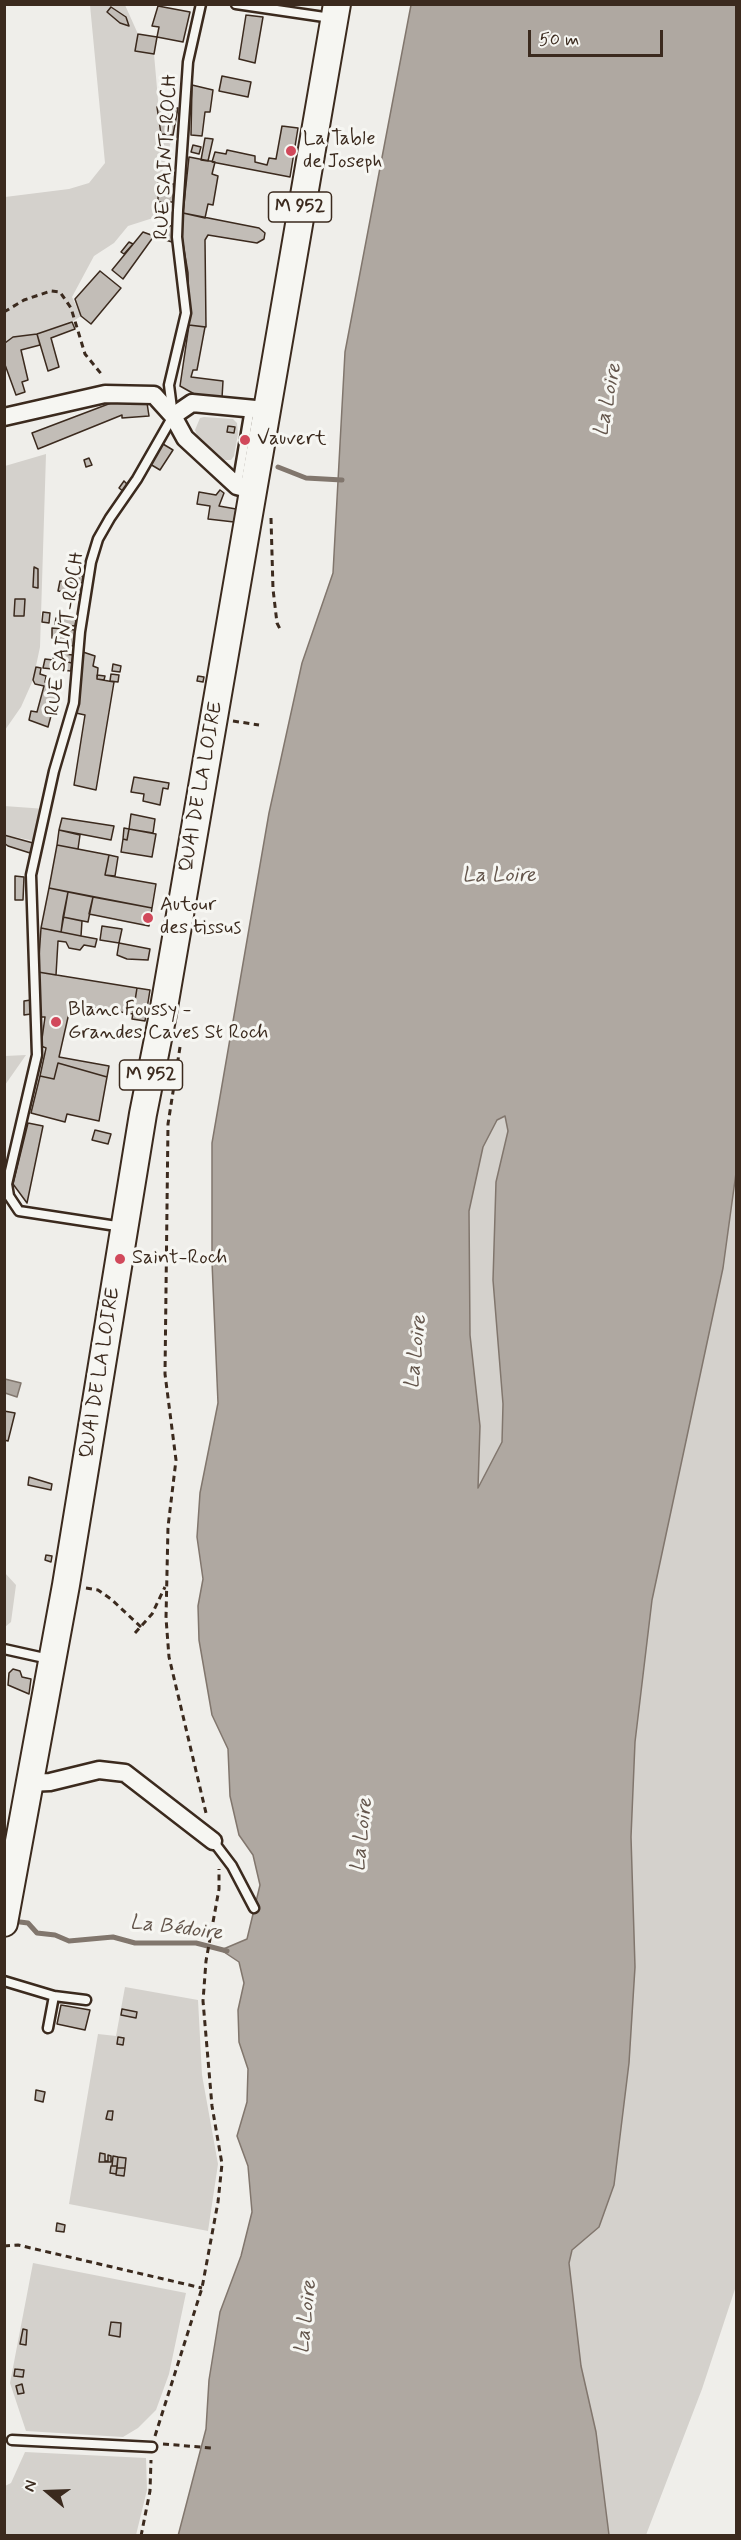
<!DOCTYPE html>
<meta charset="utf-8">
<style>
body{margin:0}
#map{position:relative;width:741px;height:2540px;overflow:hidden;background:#efeeea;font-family:Mynerve,sans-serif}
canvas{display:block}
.frame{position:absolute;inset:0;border:6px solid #3b2a1e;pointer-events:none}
.north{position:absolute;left:18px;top:2462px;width:60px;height:60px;-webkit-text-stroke:4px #f6f6f2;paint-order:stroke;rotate:289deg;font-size:16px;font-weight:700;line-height:24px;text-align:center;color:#3b2a1e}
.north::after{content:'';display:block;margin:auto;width:21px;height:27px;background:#3b2a1e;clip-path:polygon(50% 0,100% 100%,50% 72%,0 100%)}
.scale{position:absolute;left:528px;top:30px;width:135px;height:27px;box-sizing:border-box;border:3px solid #3b2a1e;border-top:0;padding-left:8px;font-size:18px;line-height:21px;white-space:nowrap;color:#3b2a1e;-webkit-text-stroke:4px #f6f6f2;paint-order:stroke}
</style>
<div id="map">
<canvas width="741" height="2540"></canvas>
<div class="frame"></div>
<div class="north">N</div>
<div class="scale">50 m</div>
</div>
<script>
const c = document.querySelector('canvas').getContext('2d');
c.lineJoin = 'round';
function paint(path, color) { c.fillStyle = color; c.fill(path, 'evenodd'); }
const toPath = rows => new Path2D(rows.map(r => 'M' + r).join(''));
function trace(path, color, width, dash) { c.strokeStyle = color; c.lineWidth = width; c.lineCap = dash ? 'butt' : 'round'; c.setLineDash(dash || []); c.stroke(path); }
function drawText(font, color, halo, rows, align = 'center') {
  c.font = font + ' Mynerve,sans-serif'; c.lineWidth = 6; c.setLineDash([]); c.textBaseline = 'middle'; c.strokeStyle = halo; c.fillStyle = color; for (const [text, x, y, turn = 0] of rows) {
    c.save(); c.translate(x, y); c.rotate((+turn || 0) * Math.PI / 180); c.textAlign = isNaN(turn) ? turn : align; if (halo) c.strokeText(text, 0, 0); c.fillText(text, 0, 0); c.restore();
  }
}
paint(toPath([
 [90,5,125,5,138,34,135,51,154,54,161,134,173,135,163,169,153,218,128,226,114,243,94,256,72,297,81,316,72,322,37,334,13,337,5,343,5,197,69,189,89,183,105,163],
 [204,417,233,419,237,423,238,434,234,456,231,460,220,460,198,438,195,430,200,418],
 [46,454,40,647,33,680,21,707,5,730,5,466],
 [736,772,736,2286,702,2389,646,2535,609,2535,596,2432,581,2366,569,2263],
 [4,806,46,809,39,842,5,835],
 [26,1055,5,1085,5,1056],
 [505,1116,508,1131,496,1182,493,1280,503,1404,502,1442,478,1490,480,1426,470,1335,469,1211,483,1147,497,1120],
 [5,1573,16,1585,11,1622,5,1627],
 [125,1987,198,2000,202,2075,218,2164,208,2231,69,2204,98,2034,116,2036],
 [33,2263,186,2293,169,2374,156,2410,138,2428,123,2437,26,2431,10,2383],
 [25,2452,146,2458,147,2490,136,2535,5,2535,5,2486,11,2483]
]), '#d4d1cc');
const water = toPath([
 [411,5,736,5,736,1173,723,1268,652,1600,635,1742,631,1837,635,1967,629,2063,614,2185,599,2227,572,2250,569,2263,581,2366,596,2432,609,2535,178,2536,206,2429,209,2380,220,2312,241,2256,252,2212,248,2166,237,2136,247,2102,248,2069,239,2042,238,2010,244,1983,239,1962,221,1950,247,1939,260,1885,253,1855,239,1835,230,1796,228,1749,212,1715,199,1640,198,1606,203,1579,197,1537,200,1493,218,1403,212,1262,212,1143,269,813,302,663,333,573,345,352,411,5],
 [505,1116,508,1131,496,1182,493,1280,503,1404,502,1442,478,1488,480,1426,470,1335,469,1211,483,1147,497,1120,505,1116],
 [5,1379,21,1383,17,1397,5,1393,5,1379]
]);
paint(water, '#afa8a1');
trace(water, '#81766d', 1.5);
trace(toPath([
 [278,467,306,478,342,480],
 [12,1921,28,1923,37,1933,55,1935,69,1941,113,1937,135,1943,196,1943,227,1951]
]), '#81766d', 5);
const building = toPath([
 [158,6,190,12,183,42,157,37,159,27,152,26,158,6],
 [111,7,126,17,129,26,120,23,107,12,111,7],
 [246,15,263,17,255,63,239,59,246,15],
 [138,34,157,37,154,54,135,51,138,34],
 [222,76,251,82,248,97,219,91,222,76],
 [192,85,213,90,210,112,205,112,202,136,191,135,192,85],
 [157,107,178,108,173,135,161,134,157,107],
 [282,126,298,128,290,177,212,162,215,152,226,154,227,150,255,156,255,162,267,165,269,158,276,159,282,126],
 [205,138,213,139,208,161,201,160,205,138],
 [193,145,201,147,199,154,191,152,193,145],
 [189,157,215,162,212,174,218,176,213,205,208,204,205,218,183,213,189,157],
 [158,183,174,184,173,202,158,202,158,183],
 [183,213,259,228,265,233,264,239,257,243,208,235,205,240,206,327,189,325,188,273,181,232,183,213],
 [161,225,172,226,172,242,156,237,161,225],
 [143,232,154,236,123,279,112,270,143,232],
 [129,242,133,244,124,254,121,252,129,242],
 [100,271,121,288,91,324,81,316,75,299,100,271],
 [72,322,75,329,51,338,59,367,48,371,37,334,72,322],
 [189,325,205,327,197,370,193,370,191,377,223,381,222,398,196,395,180,386,189,325],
 [37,334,40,345,21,350,28,380,22,382,25,392,16,395,4,362,5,343,13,337,37,334],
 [119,400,147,403,149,416,122,418,122,415,38,449,32,433,119,400],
 [228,426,235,427,234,433,227,432,228,426],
 [163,444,173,450,160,470,150,464,163,444],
 [89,458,92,465,86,467,84,460,89,458],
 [124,481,129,486,124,492,119,488,124,481],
 [220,490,224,493,219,506,236,509,234,522,208,519,210,506,197,504,199,492,216,495,220,490],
 [34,567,38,569,38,588,33,587,34,567],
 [79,576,84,576,83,583,78,583,79,576],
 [60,581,83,583,81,595,58,591,60,581],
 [15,599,25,599,24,616,14,616,15,599],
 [43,612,50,613,49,623,42,622,43,612],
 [56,618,76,620,75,626,55,624,56,618],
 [52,628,75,630,73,646,61,645,62,640,52,638,52,628],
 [83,652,95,656,93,666,98,668,97,679,114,682,96,790,74,785,85,715,76,713,83,652],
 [64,654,73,655,72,663,63,661,64,654],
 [54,655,64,656,63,661,72,663,71,671,43,668,45,659,53,660,54,655],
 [113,664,121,666,120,672,112,671,113,664],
 [36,667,41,668,40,674,46,676,45,682,53,684,52,688,58,690,48,727,29,720,31,711,37,712,44,686,35,684,33,680,36,667],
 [111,674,119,675,118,682,110,681,111,674],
 [97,675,105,676,104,680,97,679,97,675],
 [198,676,204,677,203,682,197,681,198,676],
 [134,777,169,783,168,789,163,788,160,805,143,801,144,794,131,792,134,777],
 [131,814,155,819,153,833,129,829,131,814],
 [62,818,114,826,111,840,59,830,62,818],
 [124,828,129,829,127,840,123,839,124,828],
 [129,829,156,834,152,857,121,852,123,839,127,840,129,829],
 [59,830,80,835,78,849,57,845,59,830],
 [4,835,33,843,30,853,8,846,4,843,4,835],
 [57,845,109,855,105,875,156,884,152,908,49,888,57,845],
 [109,855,118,857,115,876,105,875,109,855],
 [15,876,24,877,23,900,15,900,15,876],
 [49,888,68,892,61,932,41,928,49,888],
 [68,892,93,897,88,922,63,917,68,892],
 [93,897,152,908,149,926,89,914,93,897],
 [63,917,82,921,81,936,61,932,63,917],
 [102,926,122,929,119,943,100,940,102,926],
 [41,928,81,936,97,939,95,947,84,945,80,950,69,948,66,942,58,941,56,975,38,972,41,928],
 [119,943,150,949,148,960,127,959,117,955,119,943],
 [38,972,137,988,133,1014,71,1004,59,1057,109,1066,107,1077,58,1063,54,1079,40,1076,46,1048,41,1046,45,1017,38,1017,38,972],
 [137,988,150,990,145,1021,132,1019,137,988],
 [31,1000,31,1014,24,1015,24,1001,31,1000],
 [58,1063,107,1077,99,1121,67,1114,65,1122,31,1113,40,1076,54,1079,58,1063],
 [28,1123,43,1126,27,1203,13,1184,28,1123],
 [95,1130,111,1134,108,1144,92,1140,95,1130],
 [4,1411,15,1413,8,1441,4,1440,4,1411],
 [29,1477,52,1484,51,1490,28,1485,29,1477],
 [46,1555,52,1556,51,1562,45,1560,46,1555],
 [13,1669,20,1671,22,1677,31,1679,29,1694,8,1685,9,1673,13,1669],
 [61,2005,90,2010,85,2030,57,2024,61,2005],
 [122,2009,137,2012,136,2018,121,2015,122,2009],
 [118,2037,124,2038,123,2045,117,2044,118,2037],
 [36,2090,45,2092,43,2102,35,2100,36,2090],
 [108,2111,113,2111,112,2120,106,2119,108,2111],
 [100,2153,105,2154,105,2161,108,2161,108,2155,111,2156,111,2162,99,2162,100,2153],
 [113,2156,118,2157,117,2166,112,2166,113,2156],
 [118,2157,126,2158,125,2168,117,2168,118,2157],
 [111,2166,117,2166,116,2174,110,2173,111,2166],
 [117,2168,125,2168,124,2176,116,2175,117,2168],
 [57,2223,65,2225,64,2232,56,2231,57,2223],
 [111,2322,121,2323,120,2337,109,2335,111,2322],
 [23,2329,27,2330,26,2345,20,2344,23,2329],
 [15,2369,24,2370,23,2377,14,2376,15,2369],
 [22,2384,24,2393,18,2394,16,2386,22,2384]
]);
paint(building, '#c2bdb7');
trace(building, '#3b2a1e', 1.5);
const lane = toPath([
 [236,4,331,18],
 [237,486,250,409],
 [123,1227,19,1211,9,1196,7,1184,37,1055,31,875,54,771,74,703,80,632,91,562,98,539,110,518,137,479,173,416,169,385,186,313,177,237,178,210,188,62,201,4],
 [4,1649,49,1659],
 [213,1841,232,1866,254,1908],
 [4,1981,54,1996,86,2000],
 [48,2028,54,1996],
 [12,2440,152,2447]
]);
const street = toPath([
 [173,416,192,403,266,410],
 [4,417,105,394,154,395,173,416,185,438,237,486,252,490],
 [28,1783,50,1782,99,1770,125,1773,213,1841]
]);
const primary = toPath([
 [4,1923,66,1585,143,1114,162,1019,337,4]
]);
trace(lane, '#3b2a1e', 13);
trace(street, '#3b2a1e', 21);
trace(primary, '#3b2a1e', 30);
trace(toPath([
 [4,312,24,300,51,291,60,292,71,308,85,354,103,376],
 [271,518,273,589,277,623,281,631],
 [233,721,259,725],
 [180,1047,168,1124,165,1374,176,1460,168,1527,166,1618,169,1657,206,1813],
 [86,1588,98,1590,111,1599,141,1627],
 [135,1633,152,1614,165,1587],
 [4,2246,18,2245,202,2288],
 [155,2436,202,2288,218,2202,222,2164,212,2106,203,2001,206,1961,219,1889,219,1869],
 [163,2444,212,2448],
 [141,2536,150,2491,151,2460]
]), '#3b2a1e', 3, [6, 4.5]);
trace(lane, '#f6f6f2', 8);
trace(street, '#f6f6f2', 16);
trace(primary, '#f6f6f2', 26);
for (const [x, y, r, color] of [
 [291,151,6,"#d1495b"],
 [245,440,6,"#d1495b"],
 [148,918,6,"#d1495b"],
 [56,1022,6,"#d1495b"],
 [120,1259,6,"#d1495b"]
]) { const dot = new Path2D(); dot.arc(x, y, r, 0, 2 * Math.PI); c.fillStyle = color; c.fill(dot); trace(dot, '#f6f6f2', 2); }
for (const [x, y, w] of [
 [300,207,63],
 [151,1075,63]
]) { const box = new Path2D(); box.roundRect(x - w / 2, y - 15, w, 30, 4.5); c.fillStyle = '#f6f6f2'; c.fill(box); trace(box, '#3b2a1e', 1.5); }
drawText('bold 18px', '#3b2a1e', null, [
 ["M 952",300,207],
 ["M 952",151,1075]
]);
drawText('20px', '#3b2a1e', '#f6f6f2', [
 ["La Table",303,140],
 ["de Joseph",303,163],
 ["Vauvert",257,440],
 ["Autour",160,906],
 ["des tissus",160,929],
 ["Blanc Foussy -",68,1011],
 ["Grandes Caves St Roch",68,1034],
 ["Saint-Roch",132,1259]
], 'left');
drawText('20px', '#3b2a1e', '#f6f6f2', [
 ["RUE SAINT-ROCH",167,157,-87],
 ["RUE SAINT-ROCH",66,634,-81],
 ["QUAI DE LA LOIRE",202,787,-80],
 ["QUAI DE LA LOIRE",101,1373,-81]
]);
drawText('italic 21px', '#64564c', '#f6f6f2', [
 ["La Loire",609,400,-79],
 ["La Loire",499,877],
 ["La Loire",417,1352,-84],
 ["La Loire",363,1835,-84],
 ["La Bédoire",176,1929,7],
 ["La Loire",307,2317,-84]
]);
</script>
